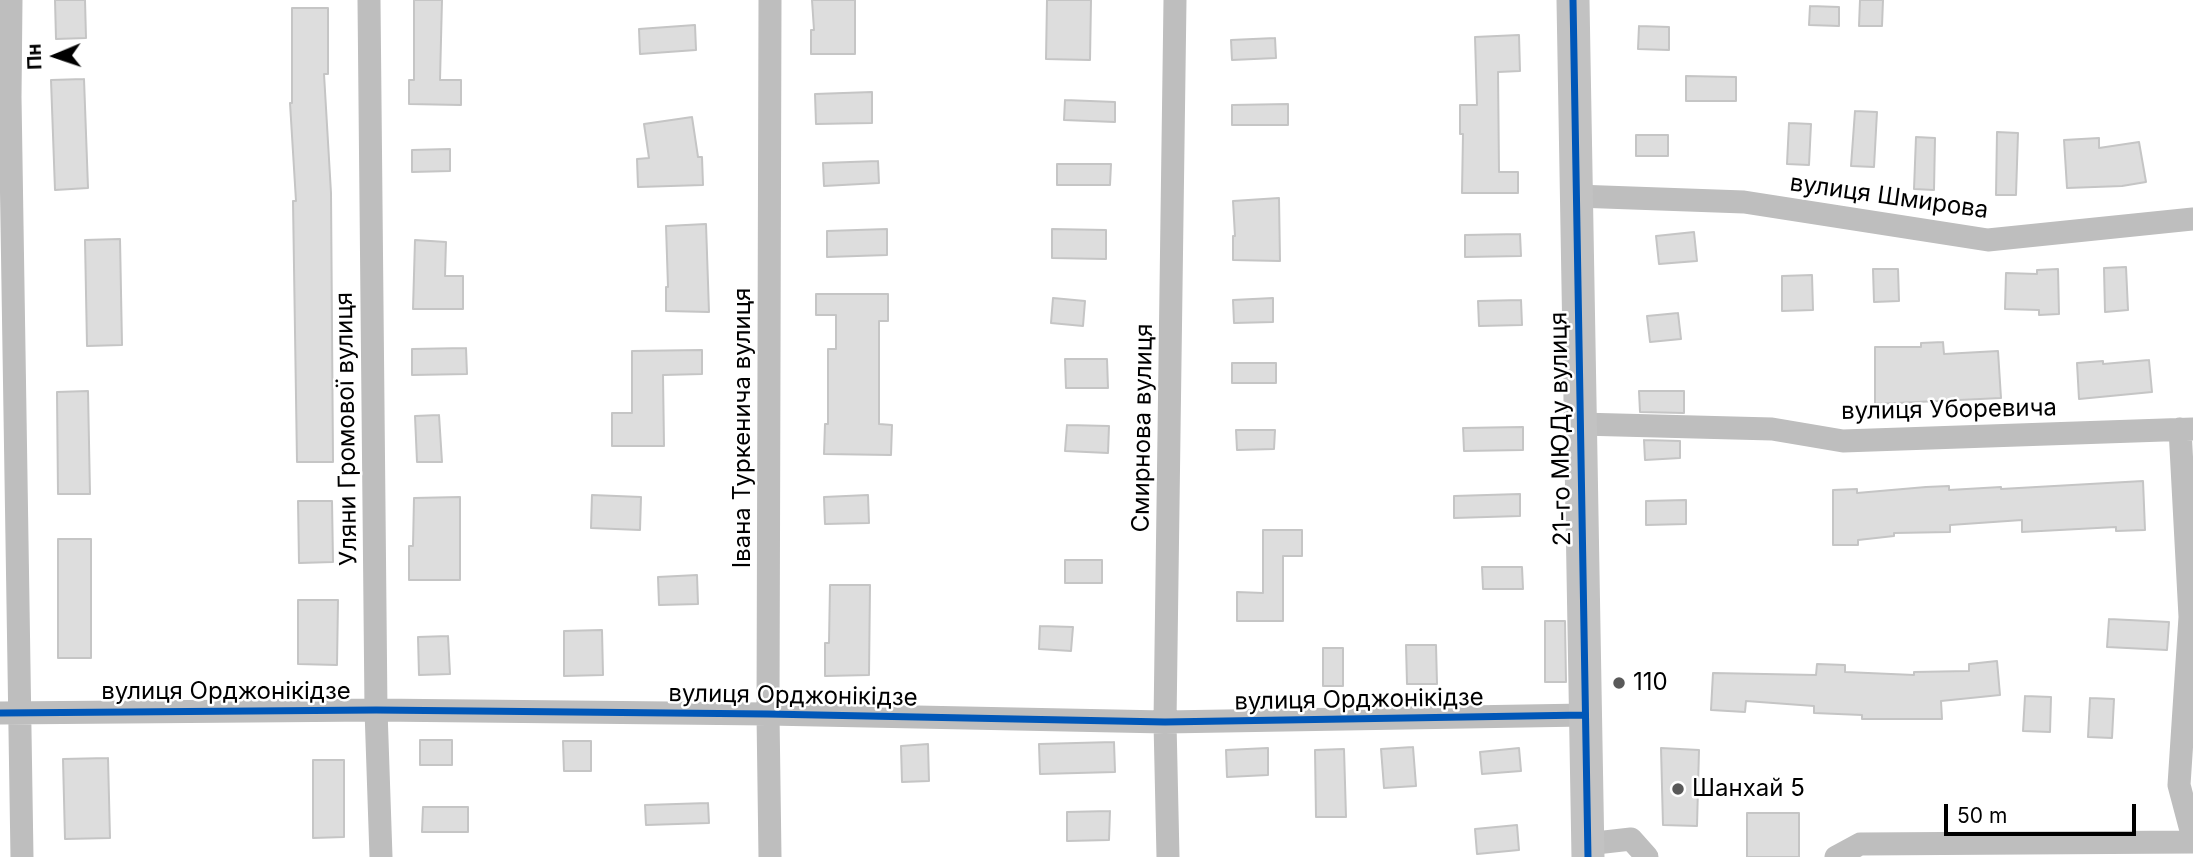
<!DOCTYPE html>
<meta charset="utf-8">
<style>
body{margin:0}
#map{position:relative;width:2193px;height:857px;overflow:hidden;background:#fff;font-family:Inter,sans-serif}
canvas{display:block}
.north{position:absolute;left:21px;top:21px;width:70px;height:70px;-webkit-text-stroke:5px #fff;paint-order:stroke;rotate:268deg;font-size:19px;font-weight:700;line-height:28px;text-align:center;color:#000}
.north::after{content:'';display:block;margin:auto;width:24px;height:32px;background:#000;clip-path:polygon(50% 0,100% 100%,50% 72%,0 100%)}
.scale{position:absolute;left:1944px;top:804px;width:192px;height:32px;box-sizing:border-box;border:4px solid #000;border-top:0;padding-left:9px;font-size:21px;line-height:24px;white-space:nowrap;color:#000;-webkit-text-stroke:5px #fff;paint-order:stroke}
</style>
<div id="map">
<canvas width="2193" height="857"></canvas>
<div class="north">Пн</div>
<div class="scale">50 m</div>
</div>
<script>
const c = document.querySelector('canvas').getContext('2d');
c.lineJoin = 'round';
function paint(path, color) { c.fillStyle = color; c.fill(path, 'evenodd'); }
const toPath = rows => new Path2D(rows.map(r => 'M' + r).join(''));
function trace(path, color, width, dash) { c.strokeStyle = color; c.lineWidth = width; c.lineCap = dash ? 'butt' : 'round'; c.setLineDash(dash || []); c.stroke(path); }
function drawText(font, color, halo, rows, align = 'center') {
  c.font = font + ' Inter,sans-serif'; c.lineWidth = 5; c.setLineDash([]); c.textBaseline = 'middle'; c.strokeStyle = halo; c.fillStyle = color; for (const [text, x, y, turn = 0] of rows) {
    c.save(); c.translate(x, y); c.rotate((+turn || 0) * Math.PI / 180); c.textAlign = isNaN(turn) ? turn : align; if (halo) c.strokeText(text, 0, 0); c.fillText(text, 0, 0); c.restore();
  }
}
const building = toPath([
 [55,0,85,0,86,38,56,39,55,0],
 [414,0,442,0,440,80,461,80,461,105,409,104,409,80,414,80,414,0],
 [812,0,855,0,855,54,811,54,811,30,814,30,812,0],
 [1047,0,1091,0,1090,60,1046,59,1047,0],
 [1860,0,1883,0,1882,26,1859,26,1860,0],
 [1810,6,1839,7,1839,26,1809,25,1810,6],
 [292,8,328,8,328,74,324,74,331,193,333,462,297,462,293,201,296,201,290,103,292,103,292,8],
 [695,25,696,50,640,54,639,29,695,25],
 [1639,26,1669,27,1669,50,1638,49,1639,26],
 [1519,35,1520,71,1498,72,1499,172,1518,172,1518,193,1462,193,1463,134,1460,134,1460,105,1477,105,1475,37,1519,35],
 [1275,38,1276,58,1232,60,1231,40,1275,38],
 [1686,76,1736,77,1736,101,1686,101,1686,76],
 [84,79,88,188,55,190,51,80,84,79],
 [872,92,872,123,816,124,815,94,872,92],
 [1065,100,1115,102,1115,122,1064,120,1065,100],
 [1288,104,1288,125,1232,125,1232,105,1288,104],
 [1855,111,1877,112,1874,167,1851,166,1855,111],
 [692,117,698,157,702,157,703,185,638,187,637,159,649,158,644,124,692,117],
 [1789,123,1811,124,1809,165,1787,164,1789,123],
 [1997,132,2018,133,2016,195,1996,195,1997,132],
 [1636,135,1668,135,1668,156,1636,156,1636,135],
 [1916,137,1935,138,1934,190,1914,189,1916,137],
 [2099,138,2099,148,2139,142,2146,182,2122,186,2067,188,2064,140,2099,138],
 [450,149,450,171,412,172,412,150,450,149],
 [878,161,879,183,824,186,823,163,878,161],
 [1057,164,1111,164,1110,185,1057,185,1057,164],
 [1279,198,1280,261,1233,260,1233,236,1235,236,1233,201,1279,198],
 [706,224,709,312,666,311,666,287,668,287,666,226,706,224],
 [887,229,887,255,827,257,827,231,887,229],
 [1052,229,1106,230,1106,259,1052,258,1052,229],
 [1694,232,1697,261,1659,264,1656,236,1694,232],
 [1520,234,1521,256,1465,257,1465,235,1520,234],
 [120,239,122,345,87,346,85,240,120,239],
 [415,240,446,242,445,276,463,276,463,309,413,309,415,240],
 [2126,267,2128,310,2105,312,2104,268,2126,267],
 [1873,269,1898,269,1899,301,1874,302,1873,269],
 [2058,269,2059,314,2039,315,2039,310,2005,309,2006,273,2037,274,2037,270,2058,269],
 [1812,275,1813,310,1782,311,1782,276,1812,275],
 [816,294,888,294,888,321,879,321,879,424,892,425,891,455,824,454,825,424,828,424,828,349,836,349,836,315,816,315,816,294],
 [1053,298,1085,301,1083,326,1051,323,1053,298],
 [1273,298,1273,322,1234,323,1233,300,1273,298],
 [1521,300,1522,325,1479,326,1478,301,1521,300],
 [1678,313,1681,339,1650,342,1647,316,1678,313],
 [1943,342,1944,354,1998,351,2001,398,1875,404,1875,347,1921,347,1921,343,1943,342],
 [466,348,467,374,412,375,412,349,466,348],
 [702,350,702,374,663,375,664,446,612,446,612,413,632,413,632,351,702,350],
 [1065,359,1107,359,1108,388,1066,388,1065,359],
 [2149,360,2152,392,2079,399,2077,363,2103,361,2103,364,2149,360],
 [1232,363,1276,363,1276,383,1232,383,1232,363],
 [88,391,90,494,58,494,57,392,88,391],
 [1639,391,1684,391,1684,413,1640,412,1639,391],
 [439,415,442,462,417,462,415,416,439,415],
 [1067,425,1109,426,1108,453,1065,451,1067,425],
 [1523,427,1523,450,1464,451,1463,428,1523,427],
 [1236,430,1275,430,1274,449,1237,450,1236,430],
 [1644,440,1680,441,1680,458,1645,460,1644,440],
 [2143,481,2145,530,2116,531,2116,527,2022,532,2022,520,1950,525,1950,532,1894,533,1894,536,1858,540,1858,545,1833,545,1833,490,1857,489,1857,493,1926,487,1949,486,1949,490,2001,487,2001,489,2143,481],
 [1520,494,1520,516,1454,518,1454,496,1520,494],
 [592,495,641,497,640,530,591,528,592,495],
 [868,495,869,523,825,524,824,497,868,495],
 [460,497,460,580,409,580,409,546,413,546,414,498,460,497],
 [1686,500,1686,524,1646,525,1646,501,1686,500],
 [298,501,332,501,333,562,299,563,298,501],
 [1263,530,1302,530,1302,556,1283,556,1283,621,1237,621,1237,592,1263,593,1263,530],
 [58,539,91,539,91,658,58,658,58,539],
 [1065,560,1102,560,1102,583,1065,583,1065,560],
 [1482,567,1522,567,1523,589,1483,589,1482,567],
 [697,575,698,604,659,605,658,577,697,575],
 [830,585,870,585,869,675,825,676,825,643,829,643,830,585],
 [298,600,338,600,337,665,298,664,298,600],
 [2109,619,2169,622,2167,650,2107,647,2109,619],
 [1545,621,1565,621,1566,682,1545,682,1545,621],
 [1040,626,1073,627,1071,651,1039,649,1040,626],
 [602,630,603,675,564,676,564,631,602,630],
 [448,636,450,674,419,675,418,637,448,636],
 [1406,645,1436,645,1437,684,1407,684,1406,645],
 [1323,648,1343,648,1343,686,1323,686,1323,648],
 [1997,661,2000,695,1941,701,1942,719,1862,719,1862,715,1814,713,1814,706,1746,701,1745,712,1711,710,1713,673,1816,675,1817,664,1845,665,1845,672,1914,675,1914,672,1969,671,1969,664,1997,661],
 [2025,696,2051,697,2050,732,2023,731,2025,696],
 [2090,698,2114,699,2112,738,2088,737,2090,698],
 [420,740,452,740,452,765,420,765,420,740],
 [563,741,591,741,591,771,564,771,563,741],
 [1114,742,1115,772,1040,774,1039,744,1114,742],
 [928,744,929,781,902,782,901,746,928,744],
 [1413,747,1416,786,1384,788,1381,749,1413,747],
 [1268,748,1268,775,1227,777,1226,750,1268,748],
 [1519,748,1521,771,1482,774,1480,752,1519,748],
 [1661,748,1699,750,1697,826,1663,825,1661,748],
 [1344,749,1346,817,1316,817,1315,750,1344,749],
 [108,758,110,838,65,839,63,759,108,758],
 [313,760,344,760,344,837,313,838,313,760],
 [708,803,709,823,646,825,645,805,708,803],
 [423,807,468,807,468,832,422,832,423,807],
 [1110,811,1109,840,1067,841,1067,812,1110,811],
 [1747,813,1799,813,1799,857,1747,857,1747,813],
 [1517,825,1519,850,1477,854,1475,829,1517,825]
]);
paint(building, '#ddd');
trace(building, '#c5c5c5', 2);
trace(toPath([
 [11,0,10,97,22,857],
 [369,0,376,710,381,857],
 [1576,196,1744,202,1988,240,2193,219],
 [1580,424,1772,429,1843,441,2193,429],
 [2180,429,2190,617,2179,785,2193,838],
 [0,713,376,710,768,714,1165,722,1585,715],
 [1587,844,1631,839,1647,857],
 [770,857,768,714,770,0],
 [1168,857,1165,722,1175,0],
 [1836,857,1860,844,2193,842]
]), '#bebebe', 23);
trace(toPath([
 [1573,0,1588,857]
]), '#c2c2c2', 33);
trace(toPath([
 [1573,0,1588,857],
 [0,713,376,710,768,714,1165,722,1585,715]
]), '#0057b8', 7);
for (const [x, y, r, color] of [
 [1619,683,7,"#595959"],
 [1678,789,7,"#595959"]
]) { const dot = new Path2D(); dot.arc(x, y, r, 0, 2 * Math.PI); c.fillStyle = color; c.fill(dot); trace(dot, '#fff', 2.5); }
drawText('24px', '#000', '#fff', [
 ["вулиця Шмирова",1889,197,8],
 ["вулиця Уборевича",1949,410,-1],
 ["Івана Туркенича вулиця",743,428,-90],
 ["Смирнова вулиця",1143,428,-89],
 ["Уляни Громової вулиця",347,429,-91],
 ["21-го МЮДу вулиця",1561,429,-91],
 ["вулиця Орджонікідзе",226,692],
 ["вулиця Орджонікідзе",793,696,1],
 ["вулиця Орджонікідзе",1359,700,-1]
]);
drawText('24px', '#000', '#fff', [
 ["110",1633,683],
 ["Шанхай 5",1692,789]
], 'left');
</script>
